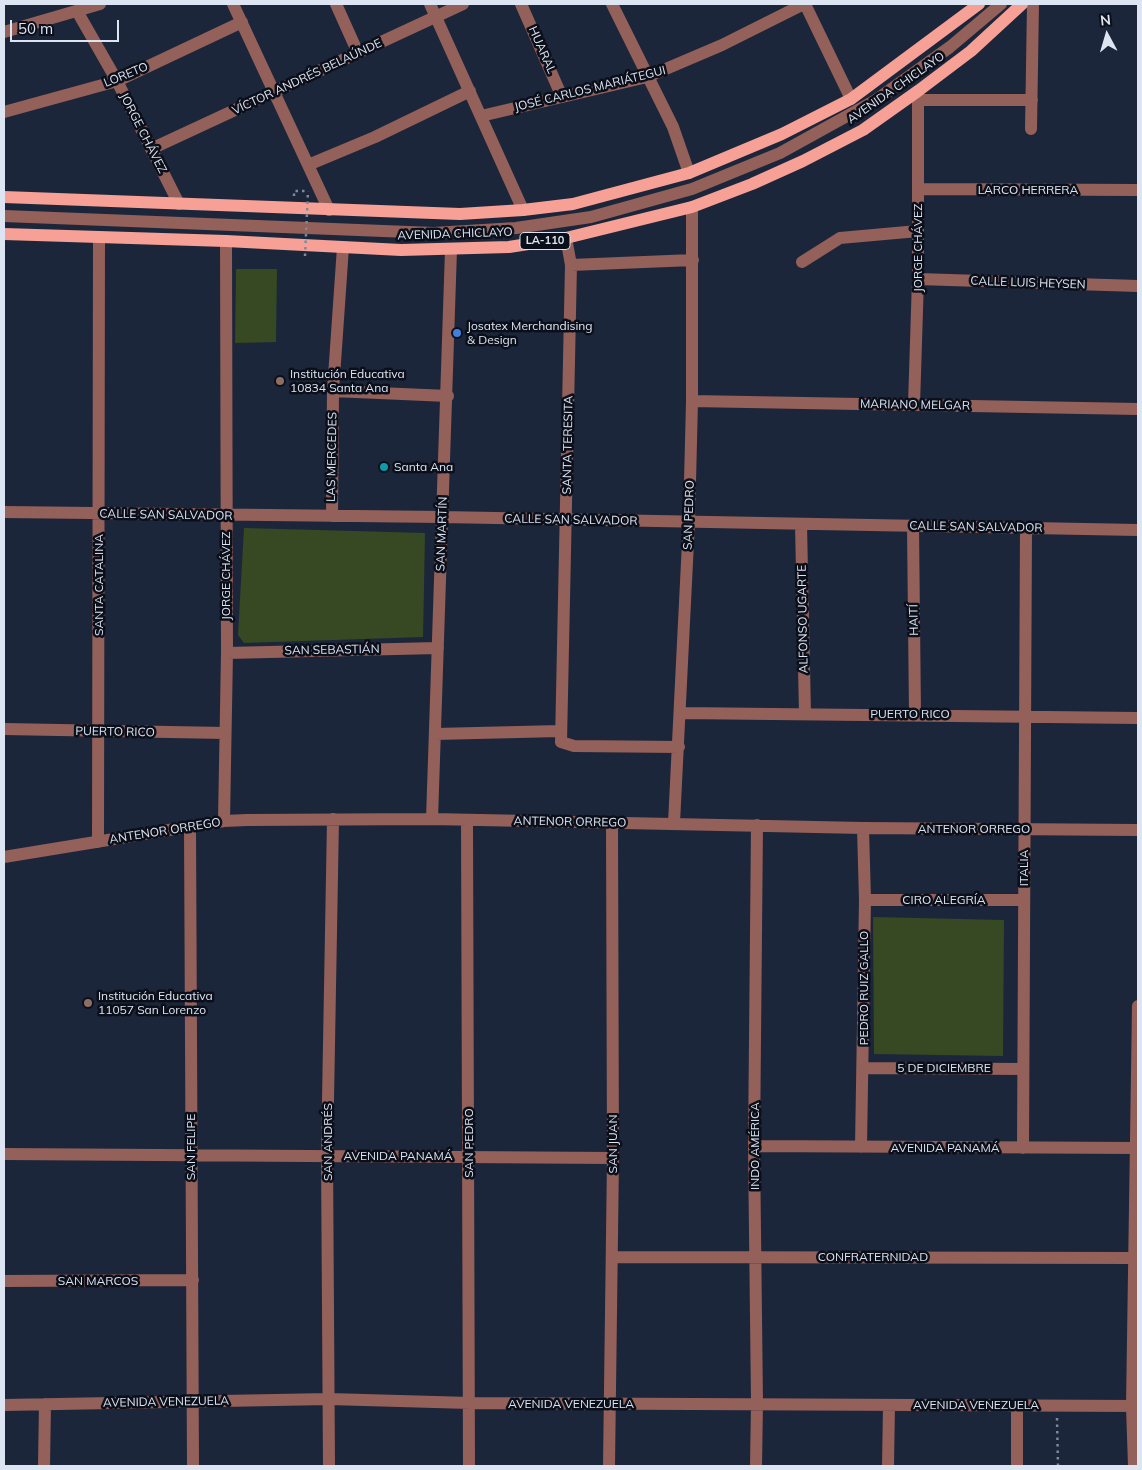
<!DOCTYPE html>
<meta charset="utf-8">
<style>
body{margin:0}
#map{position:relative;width:1142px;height:1470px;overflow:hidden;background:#1c263b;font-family:Mulish,sans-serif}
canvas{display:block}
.frame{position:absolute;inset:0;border:5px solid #dde4f2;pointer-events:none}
.north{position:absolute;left:1082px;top:10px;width:50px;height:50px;-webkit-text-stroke:4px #0b0f19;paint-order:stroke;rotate:354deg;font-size:14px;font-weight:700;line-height:20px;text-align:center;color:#dde4f2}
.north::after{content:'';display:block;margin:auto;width:18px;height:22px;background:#dde4f2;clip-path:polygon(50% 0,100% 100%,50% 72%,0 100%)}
.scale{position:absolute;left:10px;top:20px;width:109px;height:22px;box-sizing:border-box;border:2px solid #dde4f2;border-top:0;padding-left:6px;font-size:15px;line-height:18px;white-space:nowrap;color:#dde4f2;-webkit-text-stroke:4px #0b0f19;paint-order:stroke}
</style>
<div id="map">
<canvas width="1142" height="1470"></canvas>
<div class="frame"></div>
<div class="north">N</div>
<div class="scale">50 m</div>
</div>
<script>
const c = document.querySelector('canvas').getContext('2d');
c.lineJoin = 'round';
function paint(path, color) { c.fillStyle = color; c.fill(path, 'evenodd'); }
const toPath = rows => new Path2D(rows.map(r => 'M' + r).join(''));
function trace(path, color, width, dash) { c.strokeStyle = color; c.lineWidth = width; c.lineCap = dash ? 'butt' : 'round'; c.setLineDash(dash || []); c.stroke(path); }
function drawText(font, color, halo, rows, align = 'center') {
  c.font = font + ' Mulish,sans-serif'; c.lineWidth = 5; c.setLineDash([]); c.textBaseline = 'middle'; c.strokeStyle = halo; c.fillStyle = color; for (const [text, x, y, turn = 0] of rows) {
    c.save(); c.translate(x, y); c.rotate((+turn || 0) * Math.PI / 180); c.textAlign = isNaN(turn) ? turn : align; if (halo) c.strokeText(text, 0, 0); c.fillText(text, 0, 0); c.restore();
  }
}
paint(toPath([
 [236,269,277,269,276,342,235,343],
 [244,528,425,533,423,637,244,643,238,635],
 [873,917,1004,920,1003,1056,874,1054]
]), '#364922');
trace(toPath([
 [294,196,294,191,306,191],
 [1057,1418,1058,1466]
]), '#80899a', 2.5, [2.5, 4]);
trace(toPath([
 [233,4,329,210],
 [336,4,358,53],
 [430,4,523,210],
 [521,4,562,97],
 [612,4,673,127,689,173],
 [805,4,851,99],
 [77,11,117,81,179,204],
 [4,32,100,4],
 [918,100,1032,100],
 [4,112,117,81,242,22],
 [481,116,647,77,722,45,804,4],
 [1031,129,1033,4],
 [151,149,463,4],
 [308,165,375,137,470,91],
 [918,189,1138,190],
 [4,216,434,233,516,228,591,217,692,189,780,153,876,100,950,47,1001,4],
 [566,238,571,265,561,742,574,746,679,747],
 [802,262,840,238,918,231],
 [571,265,693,260],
 [918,279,1138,286],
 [333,391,448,396],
 [692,401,1138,409],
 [914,405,918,279,918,91],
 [4,512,442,517,1138,530],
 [332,516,333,391,343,247],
 [801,524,805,714],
 [913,526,915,714],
 [227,653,438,648],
 [681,713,1138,718],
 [4,729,225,733],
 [435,734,560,731],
 [432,819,451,250],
 [467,820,469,1466],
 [224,821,227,653,226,241],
 [674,823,689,522,692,401,692,207],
 [190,828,193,1466],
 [98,842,99,237],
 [4,857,224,821,247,820,432,819,863,828,1138,830],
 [865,900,1024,900],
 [864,1068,1023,1069],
 [754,1146,1136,1148],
 [861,1147,865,900,863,828],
 [1023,1148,1026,529],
 [4,1154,613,1158],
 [612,1257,1135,1258],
 [4,1281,193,1280],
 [4,1405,329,1399,470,1403,1138,1406],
 [1017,1406,1017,1466],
 [44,1466,45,1404],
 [329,1466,327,1156,333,819],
 [609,1466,613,1158,612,822],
 [756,1466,757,1403,754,1146,757,825],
 [888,1466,889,1405],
 [1134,1466,1132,1406,1138,1006]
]), '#94605a', 12);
trace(toPath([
 [4,197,460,214,523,210,573,204,689,173,782,134,851,99,979,4],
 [4,234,226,241,401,250,509,247,566,238,692,207,752,184,803,161,863,130,918,91,971,51,1022,4]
]), '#f6a096', 12);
trace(toPath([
 [305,256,308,191]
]), '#80899a', 2.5, [2.5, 4]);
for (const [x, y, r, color] of [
 [457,333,5,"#3f7fe0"],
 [280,381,5,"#8d6e63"],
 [384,467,5,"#0f9aa8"],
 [88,1003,5,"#8d6e63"]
]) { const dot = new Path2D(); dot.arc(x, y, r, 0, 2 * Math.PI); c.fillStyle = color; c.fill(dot); trace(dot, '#0b0f19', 2); }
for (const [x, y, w] of [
 [545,241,50]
]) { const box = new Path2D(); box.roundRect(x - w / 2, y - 8.5, w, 17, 4); c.fillStyle = '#0b0f19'; c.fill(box); trace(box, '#dde4f2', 1); }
drawText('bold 11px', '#dde4f2', null, [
 ["LA-110",545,241]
]);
drawText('12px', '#dde4f2', '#0b0f19', [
 ["HUARAL",542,50,66],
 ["LORETO",126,75,-22],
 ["VÍCTOR ANDRÉS BELAÚNDE",307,77,-25],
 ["AVENIDA CHICLAYO",896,88,-35],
 ["JOSÉ CARLOS MARIÁTEGUI",590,89,-14],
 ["JORGE CHÁVEZ",143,133,63],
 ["LARCO HERRERA",1028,190],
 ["AVENIDA CHICLAYO",455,234,-2],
 ["JORGE CHÁVEZ",918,248,-90],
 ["CALLE LUIS HEYSEN",1028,283,2],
 ["MARIANO MELGAR",915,405,1],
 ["SANTA TERESITA",568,445,-89],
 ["LAS MERCEDES",332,457,-89],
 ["CALLE SAN SALVADOR",166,515,1],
 ["SAN PEDRO",689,515,-88],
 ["CALLE SAN SALVADOR",571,520,1],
 ["CALLE SAN SALVADOR",976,527,1],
 ["SAN MARTÍN",442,534,-88],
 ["JORGE CHÁVEZ",226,576,-90],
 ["SANTA CATALINA",99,585,-90],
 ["ALFONSO UGARTE",803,619,-91],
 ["HAITÍ",914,620,-91],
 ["SAN SEBASTIÁN",332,650,-1],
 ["PUERTO RICO",910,714],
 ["PUERTO RICO",115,732,1],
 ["ANTENOR ORREGO",570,822,1],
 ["ANTENOR ORREGO",974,829],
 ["ANTENOR ORREGO",165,831,-9],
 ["ITALIA",1024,868,-90],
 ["CIRO ALEGRÍA",944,900],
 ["PEDRO RUIZ GALLO",864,988,-90],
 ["5 DE DICIEMBRE",944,1068],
 ["SAN ANDRÉS",328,1142,-90],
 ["SAN PEDRO",469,1143,-90],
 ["SAN JUAN",613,1144,-90],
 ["INDO AMÉRICA",755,1146,-90],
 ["SAN FELIPE",191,1147,-90],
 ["AVENIDA PANAMÁ",945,1148],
 ["AVENIDA PANAMÁ",398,1156],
 ["CONFRATERNIDAD",873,1257],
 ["SAN MARCOS",98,1281],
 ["AVENIDA VENEZUELA",166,1402,-1],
 ["AVENIDA VENEZUELA",571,1404],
 ["AVENIDA VENEZUELA",976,1405]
]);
drawText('12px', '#dde4f2', '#0b0f19', [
 ["Josatex Merchandising",467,326],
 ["& Design",467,340],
 ["Institución Educativa",290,374],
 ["10834 Santa Ana",290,388],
 ["Santa Ana",394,467],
 ["Institución Educativa",98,996],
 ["11057 San Lorenzo",98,1010]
], 'left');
</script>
